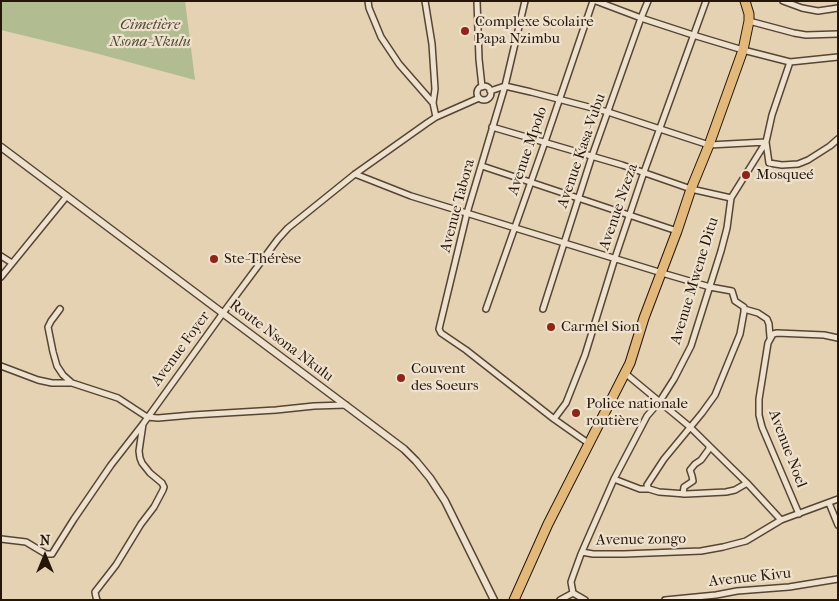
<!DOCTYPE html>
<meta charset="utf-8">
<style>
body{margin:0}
#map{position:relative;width:839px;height:601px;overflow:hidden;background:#e5d2b3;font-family:"IM FELL French Canon",serif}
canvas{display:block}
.frame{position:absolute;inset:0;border:2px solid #261609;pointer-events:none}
.north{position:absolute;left:20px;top:531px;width:50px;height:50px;-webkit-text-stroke:4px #eee2ce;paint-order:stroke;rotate:0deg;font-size:14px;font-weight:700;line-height:20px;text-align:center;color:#261609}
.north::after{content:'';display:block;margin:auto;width:18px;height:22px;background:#261609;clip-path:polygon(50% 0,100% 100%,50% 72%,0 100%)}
</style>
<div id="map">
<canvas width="839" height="601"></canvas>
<div class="frame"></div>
<div class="north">N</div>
</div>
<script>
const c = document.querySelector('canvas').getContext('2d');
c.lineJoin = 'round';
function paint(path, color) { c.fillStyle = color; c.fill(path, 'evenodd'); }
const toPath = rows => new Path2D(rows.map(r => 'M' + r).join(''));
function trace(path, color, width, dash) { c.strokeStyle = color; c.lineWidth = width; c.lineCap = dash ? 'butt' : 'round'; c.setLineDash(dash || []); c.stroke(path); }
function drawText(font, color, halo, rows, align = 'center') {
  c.font = font + ' "IM FELL French Canon",serif'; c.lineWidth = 4.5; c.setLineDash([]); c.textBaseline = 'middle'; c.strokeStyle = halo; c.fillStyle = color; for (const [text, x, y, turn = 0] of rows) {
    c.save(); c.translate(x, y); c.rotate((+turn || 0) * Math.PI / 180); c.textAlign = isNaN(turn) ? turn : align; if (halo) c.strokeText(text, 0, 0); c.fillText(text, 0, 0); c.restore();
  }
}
paint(toPath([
 [1,1,185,1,195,80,95,53,1,30]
]), '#b1bd90');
const minor = toPath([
 [368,1,369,8,381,37,399,64,433,103],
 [425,1,432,44,435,89,433,103,436,117],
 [477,1,479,59,482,87],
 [596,1,641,18,693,35,743,50,790,62,838,57],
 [783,1,802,8,818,11,838,8],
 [749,21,794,33,806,35,838,34],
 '477 93a7 7 0 1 1 14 0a7 7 0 1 1-14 0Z',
 [490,91,505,86,525,1],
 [492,127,622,165,691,189,731,198],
 [482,166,677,231],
 [355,174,411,196,662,273,710,287,732,291,735,301,744,307,744,312,740,334,715,395,702,413,664,459,647,485,649,489,659,492,686,494,726,492,735,490,747,483],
 [1,256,12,263],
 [1,277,67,196],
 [60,309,51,321,48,327,53,352,57,366,63,375,72,383,118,398,147,417,158,418,192,415,276,410,314,406,346,405],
 [486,309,545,142,593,1],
 [543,309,592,156,641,18,648,1],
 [744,309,758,313,767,319,769,324,770,337],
 [1,366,38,380,52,383,72,383],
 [625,373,690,427,747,483,781,520],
 [554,419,566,403,585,355,615,258,644,172,706,1],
 [588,443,554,419,466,350,441,333,439,329,467,213,505,86,531,92,608,112,709,145,766,142,769,163,782,165,798,164,808,160,830,146,838,139],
 [614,479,640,489,649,489],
 [683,494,684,487,693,481,692,476,690,470,695,464,701,460,709,449,709,446],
 [829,503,838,525],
 [799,514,762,427,759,415,759,399,768,343,773,334,777,333,824,335,838,338],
 [1,539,26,542,46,554,52,554,74,519,111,465,143,424,223,313,278,239,288,228,355,174,427,123,436,117,479,98],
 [582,552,593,554,624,554,701,551,723,547,746,541,781,520,838,499],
 [573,593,571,582,573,576,581,554,614,479,647,416,660,401,674,379,691,346,721,251,727,228,731,198,766,142,772,115,790,62],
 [573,593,585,600],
 [97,600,96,597,95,592,116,565,141,524,154,507,163,490,164,487,162,483,150,473,142,463,140,458,139,451,143,424],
 [560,600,573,593],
 [665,600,716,595,737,591,789,587,838,579]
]);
const tertiary = toPath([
 [1,147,404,449,416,461,430,478,445,501,494,600]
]);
const trunk = toPath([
 [514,600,548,524,630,363,644,318,677,231,691,189,709,145,743,50,749,21,749,14,745,1]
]);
trace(minor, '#564534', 8);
trace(tertiary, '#564534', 9);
trace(trunk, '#261609', 11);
trace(minor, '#eee2ce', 5);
trace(tertiary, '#eee2ce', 6);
trace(trunk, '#e2b97a', 9);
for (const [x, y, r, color] of [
 [465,31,5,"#8f2418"],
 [746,175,5,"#8f2418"],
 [214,259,5,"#8f2418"],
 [551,327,5,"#8f2418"],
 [401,378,5,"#8f2418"],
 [576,413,5,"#8f2418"]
]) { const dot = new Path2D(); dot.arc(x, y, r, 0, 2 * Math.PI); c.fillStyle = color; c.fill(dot); trace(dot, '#eee2ce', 2); }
drawText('15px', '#261609', '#eee2ce', [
 ["Complexe Scolaire",475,22],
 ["Papa Nzimbu",475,39],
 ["Mosqueé",756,175],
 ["Ste-Thérèse",224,259],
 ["Carmel Sion",561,327],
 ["Couvent",411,369],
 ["des Soeurs",411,386],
 ["Police nationale",586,404],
 ["routière",586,421]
], 'left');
drawText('italic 15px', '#504832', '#eee2ce', [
 ["Cimetière",150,25],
 ["Nsona-Nkulu",150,42]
]);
drawText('15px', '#261609', '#eee2ce', [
 ["Avenue Mpolo",528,151,-71],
 ["Avenue Kasa-Vubu",582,151,-71],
 ["Avenue Tabora",458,206,-75],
 ["Avenue Nzeza",619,207,-71],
 ["Avenue Mwene Ditu",695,281,-73],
 ["Route Nsona Nkulu",281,341,37],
 ["Avenue Foyer",181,349,-54],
 ["Avenue Noel",787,449,69],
 ["Avenue zongo",641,540,-1],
 ["Avenue Kivu",750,578,-6]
]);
</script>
